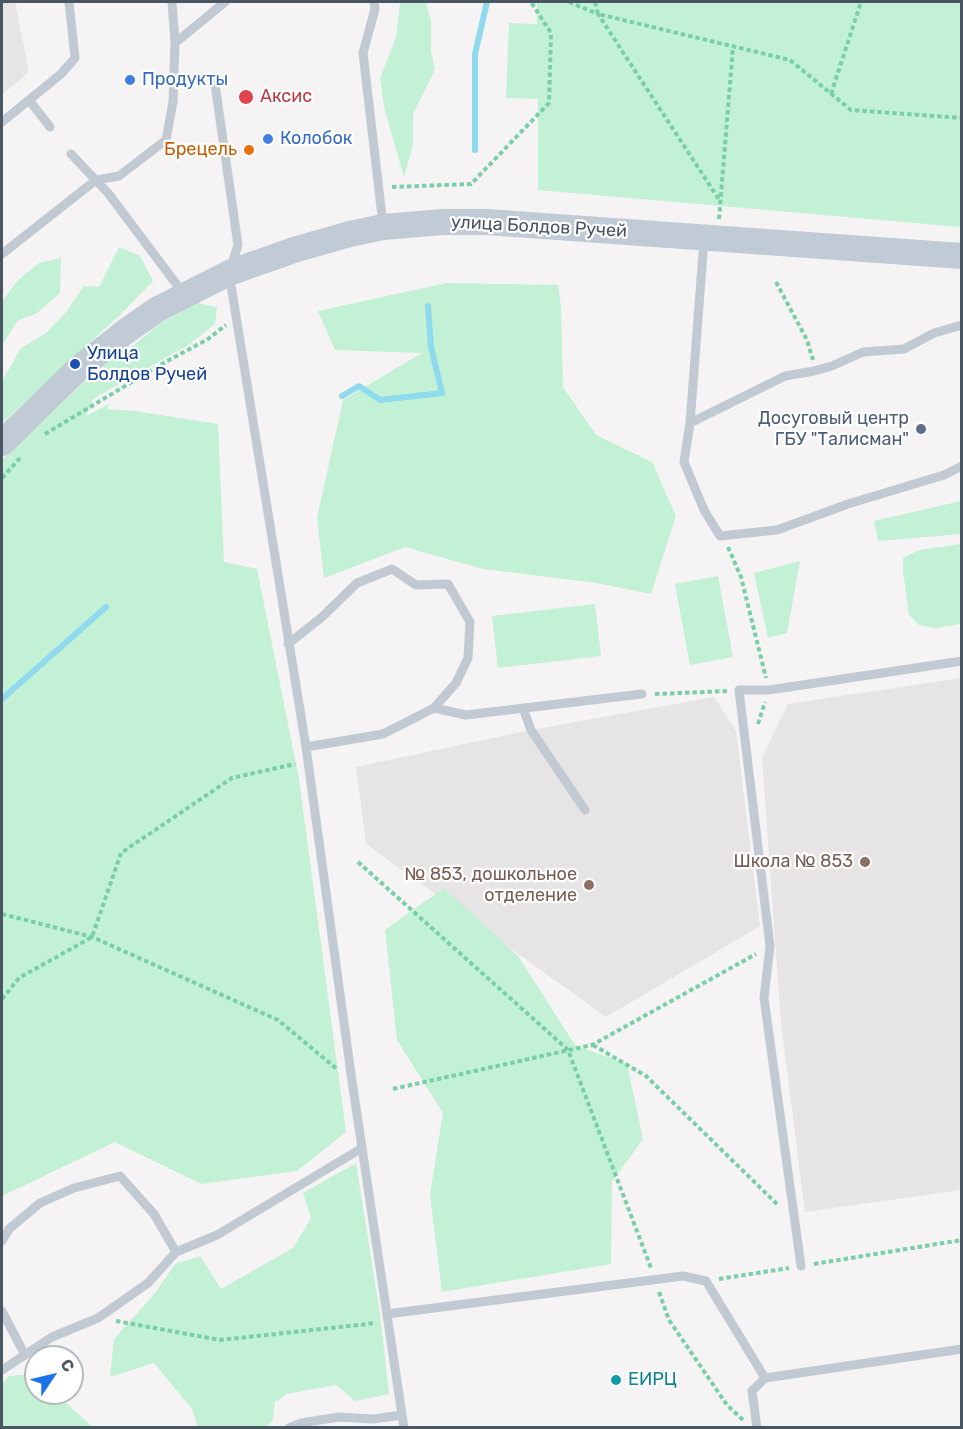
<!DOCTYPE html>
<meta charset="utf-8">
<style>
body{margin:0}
#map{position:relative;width:963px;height:1429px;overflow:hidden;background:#f5f3f3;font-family:Rubik,sans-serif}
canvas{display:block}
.frame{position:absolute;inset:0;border:3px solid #4a5661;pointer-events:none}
.north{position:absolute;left:24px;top:1345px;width:60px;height:60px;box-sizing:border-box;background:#fff;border:2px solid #b7bbc0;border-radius:50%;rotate:55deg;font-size:16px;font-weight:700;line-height:24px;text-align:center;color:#4a5661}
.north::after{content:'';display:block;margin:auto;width:21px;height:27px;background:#1a73e8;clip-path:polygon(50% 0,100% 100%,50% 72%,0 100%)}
</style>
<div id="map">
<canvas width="963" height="1429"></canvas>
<div class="frame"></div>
<div class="north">С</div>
</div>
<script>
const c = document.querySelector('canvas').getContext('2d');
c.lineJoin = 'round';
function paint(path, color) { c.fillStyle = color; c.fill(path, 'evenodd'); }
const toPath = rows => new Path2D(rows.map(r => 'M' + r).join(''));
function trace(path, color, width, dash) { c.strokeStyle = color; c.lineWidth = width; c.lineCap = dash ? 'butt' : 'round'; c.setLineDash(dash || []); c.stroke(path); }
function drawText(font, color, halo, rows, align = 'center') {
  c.font = font + ' Rubik,sans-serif'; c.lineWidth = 4.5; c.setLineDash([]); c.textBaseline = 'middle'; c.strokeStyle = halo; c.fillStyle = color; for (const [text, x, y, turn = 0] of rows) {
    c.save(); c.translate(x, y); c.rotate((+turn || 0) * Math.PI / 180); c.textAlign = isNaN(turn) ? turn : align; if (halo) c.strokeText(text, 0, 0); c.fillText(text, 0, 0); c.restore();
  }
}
paint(toPath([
 [2,2,15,2,29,72,2,95],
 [961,678,961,1190,805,1212,781,1023,762,757,788,704],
 [714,697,736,731,760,926,606,1017,366,844,356,767,531,730]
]), '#e6e4e5');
paint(toPath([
 [400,2,426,2,431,21,431,51,435,69,413,115,413,145,404,177,385,111,380,78,396,37],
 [537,2,961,2,961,227,538,190,538,99,506,98,509,23,537,24],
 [119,247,140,256,153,281,123,312,2,423,2,381,21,348,46,333,66,312,84,286,99,287],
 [61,258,60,293,37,313,17,321,2,346,2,302,17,281,39,263],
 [447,283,558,285,561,307,563,387,596,435,652,462,676,516,651,594,597,583,483,569,405,547,324,578,317,518,343,400,422,353,335,350,318,311],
 [197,303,217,307,215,324,190,344,93,399,86,416,111,403,106,409,135,411,218,424,224,562,257,569,299,779,346,1132,297,1171,201,1184,115,1142,2,1196,2,460,103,364,134,345,161,323],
 [961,501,961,534,878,541,874,521],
 [961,544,961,624,936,628,919,625,909,615,903,571,903,558,919,550],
 [800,561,787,633,768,638,754,573],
 [718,576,733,657,690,665,675,584],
 [595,604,601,656,498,668,492,616],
 [444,888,518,956,575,1045,627,1064,643,1139,612,1182,611,1264,442,1292,430,1195,443,1113,397,1040,385,930],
 [356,1163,380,1314,389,1394,355,1401,336,1385,286,1394,278,1401,275,1400,273,1419,267,1427,198,1427,192,1409,154,1363,110,1377,114,1339,155,1293,175,1264,200,1256,221,1289,293,1248,311,1218,303,1193],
 [34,1374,36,1376,36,1393,55,1393,93,1427,2,1427,2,1383,9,1376]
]), '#c3f1d5');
trace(toPath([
 [475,150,475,54,487,2],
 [342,396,359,386,380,400,442,393,431,347,428,306],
 [2,699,106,607]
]), '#90daee', 6);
trace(toPath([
 [569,2,598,14,720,201],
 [595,2,598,14,790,60,851,110,962,118],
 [831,94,861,2],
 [392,187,471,184,549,103,551,33,531,2],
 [719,219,733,47],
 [776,282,807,340,813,360],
 [45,434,160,365,208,339,226,325],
 [2,478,20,458],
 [728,547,741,577,766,678],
 [655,694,728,691],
 [758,724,765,702],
 [358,862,568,1050,651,1268],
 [2,914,92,937,278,1020,338,1070],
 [2,999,19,978,92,937,121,853,232,778,295,764],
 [593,1045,646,1076,779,1206],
 [393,1089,592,1045,756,954],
 [814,1264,962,1240],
 [719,1279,789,1268],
 [659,1292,669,1320,727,1405,743,1420],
 [116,1321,220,1340,376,1323]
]), '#7ad0a6', 4, [4.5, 3]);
trace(toPath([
 [374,2,375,9,363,53,383,225],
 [175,43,225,2],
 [214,77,238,245,229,273,306,747,352,1081,404,1428],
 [29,100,50,127],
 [2,122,61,74,75,58,69,2],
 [71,154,108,193,183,293],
 [704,240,690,423,684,462,704,510,720,536,777,530,848,504,944,475,962,466],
 [2,254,96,180,119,176,166,140,173,102,175,43,172,2],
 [690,423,785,376,814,371,832,366,863,352,904,349,934,333,962,325],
 [288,644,322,617,357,583,392,569,416,585,448,584,470,622,468,658,456,683,434,708,383,734,306,747],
 [434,708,466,715,642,694],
 [523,708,531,730,585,810],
 [2,1241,9,1229,40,1203,74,1188,120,1176,154,1214,176,1252],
 [801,1266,764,998,770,946,739,690,769,690,962,661],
 [2,1311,25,1355],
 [387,1314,683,1276,706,1281,765,1378],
 [2,1370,52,1337,98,1318,148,1283,176,1252,217,1235,362,1148],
 [289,1428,301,1423,339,1417,373,1419,402,1415],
 [757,1428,752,1391,765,1378,962,1349]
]), '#c1cad2', 9);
trace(toPath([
 [2,443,79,368,129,329,158,309,229,273,251,265,297,249,350,234,383,227,443,222,487,222,962,256]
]), '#c1cbd6', 26);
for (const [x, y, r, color] of [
 [130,80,6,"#3f7fe0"],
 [246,97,8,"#e0444e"],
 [268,139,6,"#3f7fe0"],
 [249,150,6,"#e8710a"],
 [75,364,6,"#1a4fb4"],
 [921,429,6,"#5c6f8a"],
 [865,862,6,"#8d6e63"],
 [589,885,6,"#8d6e63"],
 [616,1380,6,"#0f9aa8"]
]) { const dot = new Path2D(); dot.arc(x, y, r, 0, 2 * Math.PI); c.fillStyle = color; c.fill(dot); trace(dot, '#fff', 2); }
drawText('18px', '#366cbe', '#fff', [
 ["Продукты",142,80],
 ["Колобок",280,139]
], 'left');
drawText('18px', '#be3a42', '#fff', [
 ["Аксис",260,97]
], 'left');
drawText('18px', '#c56008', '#fff', [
 ["Брецель",237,150]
], 'right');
drawText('18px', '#4a5661', '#fff', [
 ["улица Болдов Ручей",539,227,3]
]);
drawText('18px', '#164399', '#fff', [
 ["Улица",87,354],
 ["Болдов Ручей",87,375]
], 'left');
drawText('18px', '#4e5e75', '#fff', [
 ["Досуговый центр",909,419],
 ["ГБУ \"Талисман\"",909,440]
], 'right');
drawText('18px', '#785e54', '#fff', [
 ["Школа № 853",853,862],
 ["№ 853, дошкольное",577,875],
 ["отделение",577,896]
], 'right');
drawText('18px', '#0d838f', '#fff', [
 ["ЕИРЦ",628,1380]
], 'left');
</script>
